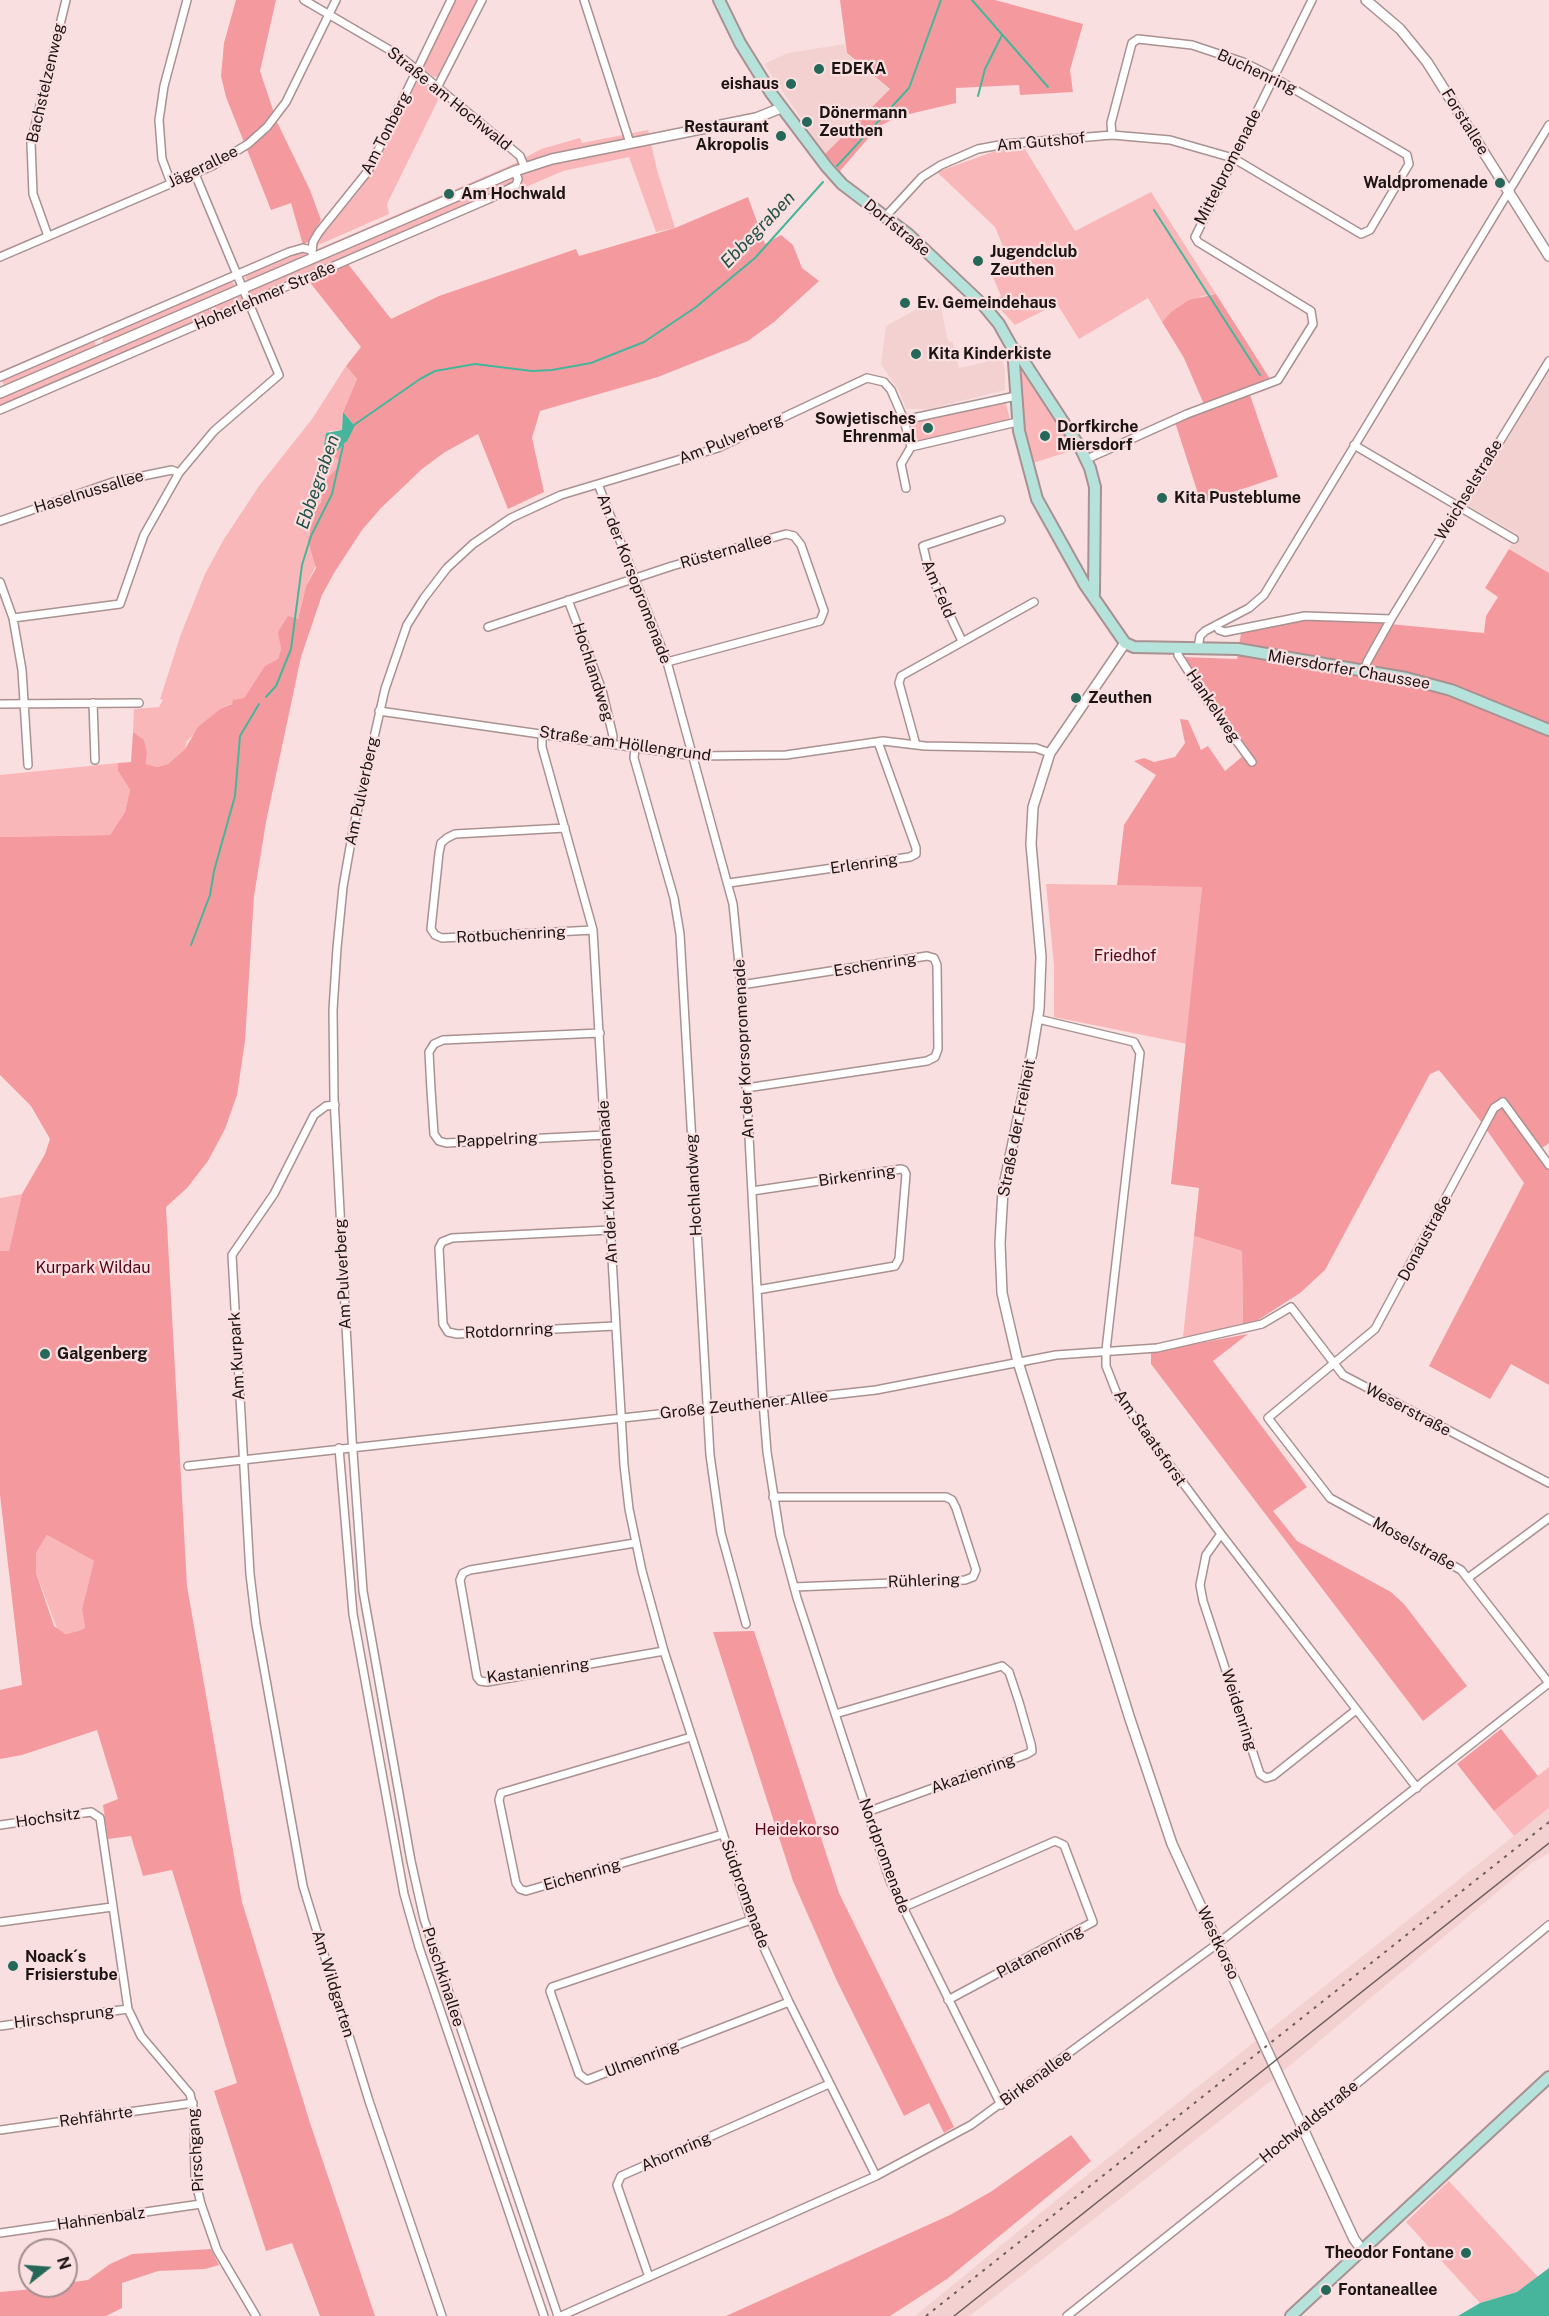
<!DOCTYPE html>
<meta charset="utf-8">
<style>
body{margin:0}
#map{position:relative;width:1549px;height:2316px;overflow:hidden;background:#fadfe0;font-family:"Public Sans",sans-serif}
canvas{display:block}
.north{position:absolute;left:18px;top:2238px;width:60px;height:60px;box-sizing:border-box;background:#fadfe0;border:2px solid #a28e8e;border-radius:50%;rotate:73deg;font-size:16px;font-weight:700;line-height:24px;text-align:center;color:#1d1414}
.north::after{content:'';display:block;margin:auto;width:21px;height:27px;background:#256859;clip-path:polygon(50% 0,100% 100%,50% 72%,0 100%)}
</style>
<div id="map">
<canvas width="1549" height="2316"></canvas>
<div class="north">N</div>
</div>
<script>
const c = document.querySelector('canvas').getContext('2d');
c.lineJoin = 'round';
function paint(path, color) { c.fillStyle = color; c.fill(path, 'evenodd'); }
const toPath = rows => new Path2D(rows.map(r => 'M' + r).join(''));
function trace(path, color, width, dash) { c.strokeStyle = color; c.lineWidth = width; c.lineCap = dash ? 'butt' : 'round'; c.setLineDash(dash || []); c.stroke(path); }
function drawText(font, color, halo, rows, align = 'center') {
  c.font = font + ' "Public Sans",sans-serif'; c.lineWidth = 4.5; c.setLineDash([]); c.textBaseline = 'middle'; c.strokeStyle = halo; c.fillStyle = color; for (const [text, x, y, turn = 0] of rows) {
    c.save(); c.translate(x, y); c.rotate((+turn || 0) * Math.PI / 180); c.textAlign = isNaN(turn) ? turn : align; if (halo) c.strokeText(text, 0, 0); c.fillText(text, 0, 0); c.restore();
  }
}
paint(toPath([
 [845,44,847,53,853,59,890,89,825,154,764,64,788,53],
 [939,297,947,337,949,342,953,341,954,348,950,349,952,360,957,359,959,368,986,362,1001,352,1005,372,1005,390,929,409,906,409,900,393,881,364,886,326],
 [1549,370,1549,573,1509,549,1517,534,1467,505],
 [1549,1808,1549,1853,1532,1863,1281,2073,970,2316,915,2316,1093,2170]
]), '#f4d1d1');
paint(toPath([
 [453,0,480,0,442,76,434,77,425,71,422,65],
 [418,80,424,80,441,94,387,204,389,214,316,246,323,233,358,192,375,166],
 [648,130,657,170,675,228,656,232,629,157,563,171,348,264,239,304,0,405,0,398,394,228,318,252,315,250,516,163,541,149,580,138,582,143],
 [1004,148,1025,149,1075,231,1151,192,1216,294,1202,296,1171,312,1162,322,1148,298,1079,339,1057,304,1015,325,992,300,1001,296,992,275,1011,266,995,227,937,172],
 [295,251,306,252,308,256,251,281,245,279,247,273,250,274],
 [231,281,235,284,233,288,104,343,102,342,104,336],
 [89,341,95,342,96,348,5,387,1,379],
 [346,366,357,379,343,412,342,430,329,431,324,445,332,448,333,455,338,460,336,469,325,482,325,492,317,509,307,512,310,534,308,541,316,565,306,586,298,619,279,632,281,649,278,659,265,667,244,698,220,709,187,741,185,749,168,764,157,767,146,764,147,753,133,732,134,709,159,707,163,700,160,699,181,634,205,574,224,539,259,486,312,419],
 [1023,372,1029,375,1077,449,1033,463,1022,428,1018,376],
 [1005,400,1010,420,915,442,911,424,913,421],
 [118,763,118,771,130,790,125,812,110,835,0,837,0,775],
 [1046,884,1202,886,1187,1044,1054,1017,1054,965],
 [22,1194,9,1252,0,1251,0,1198],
 [1194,1236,1242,1251,1243,1324,1183,1337],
 [47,1535,94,1561,82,1609,85,1628,78,1631,64,1634,58,1631,36,1573,36,1553],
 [1549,1767,1549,1808,1514,1836,1494,1811],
 [1449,2181,1539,2278,1517,2292,1480,2303,1406,2222]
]), '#fab7ba');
paint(toPath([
 [236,0,276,0,260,71,277,122,310,190,321,220,309,241,303,245,291,203,271,210,226,97,221,76,224,43],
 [840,0,995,0,1083,24,1070,70,1073,92,1020,95,1019,85,956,88,956,103,897,117,878,127,840,171,825,154,890,89,847,53],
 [748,197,765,244,781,235,793,245,802,268,819,281,774,322,748,341,658,377,540,411,532,438,544,492,508,509,478,434,445,452,422,469,381,508,362,530,334,573,322,595,301,657,266,822,254,896,245,1041,237,1095,225,1129,208,1161,187,1188,166,1207,187,1586,242,1902,310,2123,375,2316,320,2316,292,2243,266,2251,214,2091,237,2083,172,1870,143,1876,131,1836,108,1839,103,1805,118,1799,97,1730,22,1755,0,1759,0,1690,22,1685,0,1495,0,1251,9,1251,22,1194,45,1154,50,1139,31,1106,0,1075,0,837,110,835,125,812,130,790,118,771,118,763,131,762,133,732,144,740,147,753,146,764,157,767,168,764,185,749,198,727,220,709,232,704,233,700,244,698,265,666,278,659,281,649,278,632,288,616,298,619,306,586,316,568,308,541,310,534,307,512,316,509,321,502,325,481,336,469,338,460,333,455,345,443,354,425,343,412,357,379,346,366,361,347,308,280,348,264,391,319,439,296,576,249,579,256,600,250,675,228],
 [47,1535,94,1561,82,1609,85,1628,78,1631,65,1634,54,1626,36,1573,36,1553],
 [1216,294,1270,379,1249,392,1278,477,1201,503,1175,422,1206,409,1184,358,1162,322,1171,312,1189,300],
 [1509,549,1549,573,1549,1143,1538,1151,1549,1168,1549,1385,1511,1364,1490,1399,1429,1366,1524,1183,1479,1119,1439,1070,1430,1074,1325,1270,1300,1293,1255,1322,1243,1324,1242,1251,1194,1236,1199,1188,1171,1184,1202,887,1117,885,1124,825,1156,775,1134,761,1144,758,1154,762,1175,757,1185,743,1180,719,1188,720,1201,750,1208,746,1225,771,1244,755,1183,657,1237,659,1241,633,1304,619,1348,620,1484,633,1486,616,1498,597,1485,588],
 [1248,1334,1213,1361,1307,1487,1273,1511,1297,1541,1391,1592,1404,1604,1467,1686,1423,1721,1151,1364,1151,1352],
 [754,1631,839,1893,954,2127,944,2133,929,2103,904,2116,836,1979,793,1881,713,1632],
 [1501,1729,1538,1776,1494,1811,1457,1764],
 [1071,2135,1091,2161,947,2279,890,2316,726,2316,950,2215,992,2191],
 [211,2249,219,2265,205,2269,158,2271,122,2283,122,2308,106,2316,0,2316,0,2292,66,2286,66,2283,88,2280,110,2264,132,2254]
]), '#f49a9f');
paint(toPath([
 [343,412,354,425,345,443,333,455,332,448,324,446,326,433,342,430],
 [1549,2268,1549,2316,1458,2316,1480,2303,1517,2292]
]), '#46b59b');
trace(toPath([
 [972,0,1048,87],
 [978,96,985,69,1002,35],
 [837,166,909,88,941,0],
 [1154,210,1260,375],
 [346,441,354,425,420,379,435,371,475,364,532,371,552,370,591,363,644,342,696,307,755,258,823,182],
 [266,697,276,686,291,649,302,565,311,536,332,494,343,446],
 [191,945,210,895,214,871,235,796,240,736,259,704]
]), '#46b59b', 2);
const minor = toPath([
 [304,0,400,56,520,156,525,168],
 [584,0,630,143],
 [1138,39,1192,45,1243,62,1273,77,1407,155,1409,164,1370,230,1361,234,1233,158,1170,140,1112,135,1111,123,1132,43,1138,39],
 [438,86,482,0],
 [171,183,162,159,159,120,164,86,187,0],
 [886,216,922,177,941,165,978,149,1005,144,1112,135],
 [48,236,33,194,31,143,66,0],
 [312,253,313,242,319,232,368,171,451,0],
 [0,257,212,166,248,144,267,127,286,102,336,0],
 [0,377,289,252,303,248,311,250],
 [0,410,489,199,516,185,518,179,515,171],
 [904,420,1016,396],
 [1354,445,1514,539],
 [911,447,1017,422],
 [1087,459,1187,414,1278,380,1313,324,1311,311,1198,242,1195,237,1312,0],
 [598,484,667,662,733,904,741,985,763,1402,767,1452,780,1535,797,1598,890,1881,1001,2105],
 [0,521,113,482,172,470,179,473],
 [0,582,13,618,22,670,28,765],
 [568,600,602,690,613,736,612,744],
 [13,618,120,604,144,535,179,473,214,431,279,375,195,174],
 [1216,625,1219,630,1225,632,1305,616,1391,619],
 [488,627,672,566,786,534,794,536,801,545,824,611,820,621,667,662],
 [962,641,929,571,923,546,1001,520],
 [1178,647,1178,655,1208,702,1252,762],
 [1198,648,1200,636,1205,631,1249,608,1264,595,1549,125],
 [1365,671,1367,662,1391,619,1549,361],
 [93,703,95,760],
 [0,704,139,703],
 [379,711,694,756,786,755,883,741,925,746,1036,748,1050,753],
 [542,733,542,747,593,930,624,1465,629,1509,642,1571,664,1651,751,1920,789,2002,876,2176],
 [916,745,899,683,901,676,1034,602],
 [635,748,634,758,674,898,680,934,710,1455,721,1533,746,1624],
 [565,828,455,834,447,838,441,843,439,853,431,929,435,935,442,938,593,930],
 [729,883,910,857,916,854,916,848,878,742],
 [741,985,927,956,934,958,937,965,938,1049,935,1057,927,1061,746,1088],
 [1038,1019,1134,1042,1140,1053,1106,1350,1106,1366,1117,1394,1221,1534,1417,1788],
 [600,1033,443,1040,434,1044,429,1052,431,1090,434,1134,439,1141,446,1143,605,1135],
 [335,1105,326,1106,314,1115,274,1194,232,1255,250,1574,256,1624,303,1886,369,2101,442,2316],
 [1549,1165,1503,1102,1494,1108,1375,1329,1268,1418,1330,1498,1461,1570,1549,1683],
 [752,1191,901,1169,904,1170,906,1174,899,1259,895,1266,757,1290],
 [610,1230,452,1238,442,1242,439,1248,443,1324,448,1332,457,1334,615,1326],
 [339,1448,353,1614,404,1894,419,1947,544,2316],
 [188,1466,876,1390,1056,1355,1157,1348,1262,1324,1291,1307,1343,1375,1549,1483],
 [773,1497,946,1497,952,1500,956,1508,976,1570,973,1577,965,1580,794,1587],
 [1221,1534,1206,1555,1200,1585,1203,1601,1260,1774,1266,1778,1273,1776,1356,1710],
 [635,1543,470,1570,463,1573,460,1580,477,1677,480,1681,487,1682,664,1651],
 [1468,1578,1549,1518],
 [835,1714,1002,1666,1009,1672,1019,1702,1031,1744,1032,1751,1027,1754,867,1812],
 [691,1737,501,1793,499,1800,516,1883,520,1889,526,1891,723,1834],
 [0,1825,91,1812,100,1818,128,2009,141,2036,190,2094,194,2111,195,2179,201,2204,217,2250,256,2316],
 [902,1908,1055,1841,1064,1845,1093,1922,948,2000],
 [751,1920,552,1987,550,1991,579,2074,587,2080,789,2002],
 [0,1922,112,1907],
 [0,2026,128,2009],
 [0,2130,193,2103],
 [0,2233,201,2204],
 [649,2277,617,2185,621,2176,829,2084],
 [558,2316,424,1919,411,1861,363,1591,352,1438,334,1098,333,1010,337,948,343,887,353,830,385,689,407,625,424,598,447,568,473,544,511,518,561,495,718,448,867,378,884,382,891,390,904,420,911,447,901,464,906,488],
 [561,2316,876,2176,971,2125,1217,1944,1549,1683],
 [1067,2316,1303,2128,1549,1925]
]);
const tertiary = toPath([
 [1366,0,1400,29,1427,62,1549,256],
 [0,393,515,171,552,159,756,118,781,108],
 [1125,643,1050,753,1033,807,1031,844,1041,957,1039,1009,1032,1052,1003,1190,1000,1243,1002,1293,1018,1362,1130,1719,1172,1844,1340,2209,1354,2239,1362,2250]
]);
const secondary = toPath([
 [719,0,740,43,771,93,826,166,842,184,908,234,985,307,999,324,1013,349,1019,354,1081,449,1090,468,1095,487,1094,594],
 [1013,349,1019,431,1037,499,1085,585,1125,643,1134,647,1238,649,1406,678,1451,690,1549,730],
 [1291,2316,1549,2077]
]);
trace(minor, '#a99191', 10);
trace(tertiary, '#a99191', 12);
trace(secondary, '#a99191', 14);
trace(minor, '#fff', 7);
trace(tertiary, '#fff', 9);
trace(secondary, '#b5e2da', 10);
trace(toPath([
 [954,2316,1549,1843]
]), '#6d5d5e', 1.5);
trace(toPath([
 [926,2316,1549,1822]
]), '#6d5d5e', 2, [3, 6]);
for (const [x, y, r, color] of [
 [819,69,6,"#256859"],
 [791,84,6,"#256859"],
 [807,122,6,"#256859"],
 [781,136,6,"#256859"],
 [1500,183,6,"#256859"],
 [449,194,6,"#256859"],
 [978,261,6,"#256859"],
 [905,303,6,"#256859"],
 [916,354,6,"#256859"],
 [928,428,6,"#256859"],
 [1045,436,6,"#256859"],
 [1162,498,6,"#256859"],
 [1076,698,6,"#256859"],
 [45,1354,6,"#256859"],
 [13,1966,6,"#256859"],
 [1466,2253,6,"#256859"],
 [1326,2290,6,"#256859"]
]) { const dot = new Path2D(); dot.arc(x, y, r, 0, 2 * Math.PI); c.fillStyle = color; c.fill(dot); trace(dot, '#fadfe0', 2); }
drawText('bold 16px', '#1d1414', '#fadfe0', [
 ["EDEKA",831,69],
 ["eishaus",779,84,"right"],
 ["Dönermann",819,113],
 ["Zeuthen",819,131],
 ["Restaurant",769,127,"right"],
 ["Akropolis",769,145,"right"],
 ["Waldpromenade",1488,183,"right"],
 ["Am Hochwald",461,194],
 ["Jugendclub",990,252],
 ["Zeuthen",990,270],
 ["Ev. Gemeindehaus",917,303],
 ["Kita Kinderkiste",928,354],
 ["Sowjetisches",916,419,"right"],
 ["Ehrenmal",916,437,"right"],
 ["Dorfkirche",1057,427],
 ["Miersdorf",1057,445],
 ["Kita Pusteblume",1174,498],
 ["Zeuthen",1088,698],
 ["Galgenberg",57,1354],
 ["Noack´s",25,1957],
 ["Frisierstube",25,1975],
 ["Theodor Fontane",1454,2253,"right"],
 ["Fontaneallee",1338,2290]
], 'left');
drawText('16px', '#1d1414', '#fadfe0', [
 ["Buchenring",1257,72,25],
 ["Bachstelzenweg",46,83,-77],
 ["Straße am Hochwald",449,99,39],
 ["Forstallee",1465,122,58],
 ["Am Tonberg",386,133,-63],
 ["Am Gutshof",1041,142,-5],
 ["Jägerallee",203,167,-26],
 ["Mittelpromenade",1228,167,-63],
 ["Dorfstraße",897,228,39],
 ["Hoherlehmer Straße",265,296,-23],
 ["Am Pulverberg",731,439,-22],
 ["Weichselstraße",1469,490,-59],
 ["Haselnussallee",89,492,-17],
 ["Rüsternallee",726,551,-16],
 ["An der Korsopromenade",634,579,69],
 ["Am Feld",938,589,67],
 ["Miersdorfer Chaussee",1349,670,10],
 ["Hochlandweg",593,672,72],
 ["Hankelweg",1213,706,56],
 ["Straße am Höllengrund",625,744,8],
 ["Am Pulverberg",362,791,-78],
 ["Erlenring",864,864,-8],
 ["Rotbuchenring",511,935,-3],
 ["Eschenring",875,965,-9],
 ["An der Korsopromenade",744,1049,-93],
 ["Straße der Freiheit",1017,1128,-79],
 ["Pappelring",497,1140,-3],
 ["Birkenring",857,1176,-8],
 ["An der Kurpromenade",608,1182,-93],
 ["Hochlandweg",694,1185,-93],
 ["Donaustraße",1425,1238,-62],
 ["Am Pulverberg",343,1274,-93],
 ["Rotdornring",509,1331,-3],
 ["Am Kurpark",237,1356,-93],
 ["Große Zeuthener Allee",744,1405,-6],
 ["Weserstraße",1408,1410,28],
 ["Am Staatsforst",1150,1438,55],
 ["Moselstraße",1414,1544,29],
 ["Rühlering",924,1581,-2],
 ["Kastanienring",538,1671,-8],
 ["Weidenring",1239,1710,72],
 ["Akazienring",973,1774,-20],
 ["Hochsitz",48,1818,-8],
 ["Nordpromenade",884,1856,70],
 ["Eichenring",582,1875,-16],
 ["Südpromenade",745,1894,70],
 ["Westkorso",1218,1943,65],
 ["Platanenring",1040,1952,-28],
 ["Puschkinallee",443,1977,72],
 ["Am Wildgarten",333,1984,73],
 ["Hirschsprung",64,2017,-7],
 ["Ulmenring",642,2059,-21],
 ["Birkenallee",1036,2078,-36],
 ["Rehfährte",96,2117,-8],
 ["Hochwaldstraße",1309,2122,-39],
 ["Pirschgang",196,2150,-94],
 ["Ahornring",676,2152,-24],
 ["Hahnenbalz",101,2219,-8]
]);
drawText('16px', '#520215', '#fadfe0', [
 ["Friedhof",1125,956],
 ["Kurpark Wildau",93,1268],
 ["Heidekorso",797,1830]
]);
drawText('italic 18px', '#225146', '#fadfe0', [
 ["Ebbegraben",758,230,-46],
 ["Ebbegraben",318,482,-71]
]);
</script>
